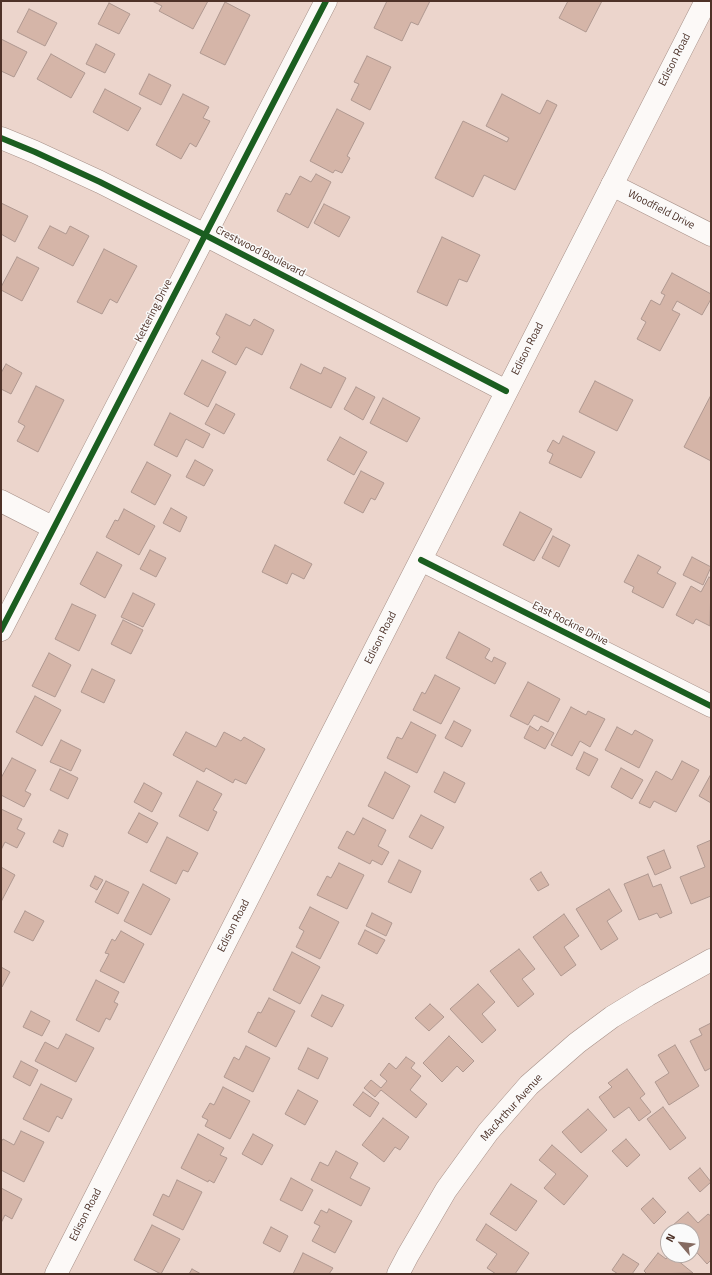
<!DOCTYPE html>
<style>
body{margin:0}
#map{position:relative;width:712px;height:1275px;overflow:hidden;background:#ecd5cc;font-family:"Titillium Web",sans-serif}
canvas{display:block}
.frame{position:absolute;inset:0;border:2px solid #4e3228;pointer-events:none}
.north{position:absolute;left:660px;top:1223px;width:40px;height:40px;box-sizing:border-box;background:#fafafa;border:1px solid #b5aaa6;border-radius:50%;rotate:298deg;font-size:11px;font-weight:700;line-height:16px;text-align:center;color:#4e3228}
.north::after{content:'';display:block;margin:auto;width:14px;height:18px;background:#856b61;clip-path:polygon(50% 0,100% 100%,50% 72%,0 100%)}
</style>
<div id="map">
<canvas width="712" height="1275"></canvas>
<div class="frame"></div>
<div class="north">N</div>
</div>
<script>
const c = document.querySelector('canvas').getContext('2d');
c.lineJoin = 'round';
function paint(path, color) { c.fillStyle = color; c.fill(path, 'evenodd'); }
const toPath = rows => new Path2D(rows.map(r => 'M' + r).join(''));
function trace(path, color, width, dash) { c.strokeStyle = color; c.lineWidth = width; c.lineCap = dash ? 'butt' : 'round'; c.setLineDash(dash || []); c.stroke(path); }
function drawText(font, color, halo, rows, align = 'center') {
  c.font = font + ' "Titillium Web",sans-serif'; c.lineWidth = 3; c.setLineDash([]); c.textBaseline = 'middle'; c.strokeStyle = halo; c.fillStyle = color; for (const [text, x, y, turn = 0] of rows) {
    c.save(); c.translate(x, y); c.rotate((+turn || 0) * Math.PI / 180); c.textAlign = isNaN(turn) ? turn : align; if (halo) c.strokeText(text, 0, 0); c.fillText(text, 0, 0); c.restore();
  }
}
const building = toPath([
 [152,1,208,1,193,29,159,11,162,6,152,1],
 [387,1,430,1,418,25,411,22,402,41,374,28,387,1],
 [568,1,602,1,586,32,559,18,568,1],
 [225,2,250,15,225,65,200,53,225,2],
 [109,3,130,14,119,34,98,24,109,3],
 [29,9,57,23,45,46,17,32,29,9],
 [1,39,27,52,14,77,1,71,1,39],
 [96,44,115,54,105,73,86,64,96,44],
 [51,54,85,73,71,98,37,79,51,54],
 [367,56,391,67,370,110,351,100,359,84,354,82,367,56],
 [149,74,171,85,161,105,139,94,149,74],
 [105,89,141,108,128,131,93,112,105,89],
 [183,94,209,107,203,118,210,121,196,147,190,143,181,159,156,145,183,94],
 [502,94,540,114,547,100,557,105,515,190,484,175,473,197,435,178,463,121,507,142,509,138,486,126,502,94],
 [337,109,364,123,347,156,350,158,342,173,335,170,333,173,310,161,337,109],
 [316,174,331,182,308,228,277,211,286,193,290,195,300,176,311,182,316,174],
 [1,203,28,216,15,242,1,234,1,203],
 [324,204,350,217,339,237,314,223,324,204],
 [50,226,66,234,70,226,89,236,73,266,38,248,50,226],
 [442,237,480,255,467,282,459,279,447,306,417,292,442,237],
 [104,249,137,266,117,303,110,299,102,314,77,302,104,249],
 [17,257,39,268,22,301,1,290,1,287,17,257],
 [672,273,711,294,711,299,702,315,677,301,672,310,680,314,660,351,637,339,646,322,641,319,651,300,660,305,665,295,661,293,672,273],
 [226,314,250,326,254,319,274,330,262,355,246,347,236,365,212,352,220,337,216,334,226,314],
 [202,360,226,372,208,407,184,394,202,360],
 [6,364,22,373,11,394,1,389,1,373,6,364],
 [301,364,321,374,324,367,346,378,331,408,290,388,301,364],
 [595,381,633,400,617,431,579,412,595,381],
 [36,386,64,400,38,452,17,441,25,426,18,422,36,386],
 [356,387,375,397,363,420,344,409,356,387],
 [711,395,711,461,684,447,711,395],
 [383,398,420,418,407,442,370,423,383,398],
 [216,404,235,414,224,434,205,424,216,404],
 [170,413,210,434,203,448,186,439,177,457,154,445,170,413],
 [563,436,595,452,581,478,549,463,553,454,547,451,553,440,559,444,563,436],
 [340,437,367,452,354,475,327,460,340,437],
 [195,460,213,470,204,486,186,477,195,460],
 [147,462,171,475,155,505,131,492,147,462],
 [361,471,384,483,375,500,371,498,363,513,344,503,361,471],
 [171,508,187,517,180,532,163,523,171,508],
 [124,509,155,526,139,555,106,537,115,520,118,521,124,509],
 [520,512,552,529,534,561,503,545,520,512],
 [553,536,570,545,559,567,542,558,553,536],
 [275,545,312,564,304,579,292,573,287,584,262,572,275,545],
 [150,550,166,558,156,577,140,569,150,550],
 [97,552,122,565,105,598,80,584,97,552],
 [638,555,661,567,657,573,676,583,663,608,632,592,634,587,624,582,638,555],
 [692,557,711,567,703,585,683,575,692,557],
 [709,577,711,579,710,626,696,619,693,624,676,615,691,586,701,592,709,577],
 [133,593,155,604,143,627,121,617,133,593],
 [72,604,96,615,79,651,55,639,72,604],
 [123,620,143,630,131,654,111,644,123,620],
 [459,632,490,649,485,658,492,662,494,657,506,663,495,684,446,658,459,632],
 [49,653,71,665,55,697,32,686,49,653],
 [92,669,115,680,104,703,81,692,92,669],
 [435,675,460,688,441,724,413,710,422,692,425,694,435,675],
 [528,682,560,699,548,722,534,715,528,725,510,716,528,682],
 [35,696,61,710,42,746,16,732,35,696],
 [571,707,586,715,588,711,605,719,590,747,580,741,572,756,551,745,571,707],
 [454,721,471,730,462,747,445,738,454,721],
 [411,722,436,735,417,773,387,758,397,737,402,739,411,722],
 [530,726,538,731,541,726,554,733,545,749,524,738,530,726],
 [617,727,632,735,635,730,653,740,639,768,605,750,617,727],
 [186,732,216,747,224,732,241,741,244,737,265,749,246,784,235,779,233,783,206,768,204,772,173,755,186,732],
 [61,740,81,750,71,771,50,762,61,740],
 [584,752,598,759,589,776,576,769,584,752],
 [12,758,36,770,25,791,31,794,24,807,1,795,1,778,12,758],
 [682,761,699,770,676,812,654,801,650,808,639,803,656,771,672,780,682,761],
 [621,768,643,780,632,799,611,787,621,768],
 [60,769,78,778,68,799,50,790,60,769],
 [385,772,410,786,393,819,368,806,385,772],
 [444,772,465,783,455,803,434,792,444,772],
 [711,774,711,803,699,796,711,774],
 [197,781,222,794,213,810,217,812,208,831,179,816,197,781],
 [144,783,162,793,152,812,134,802,144,783],
 [1,809,22,819,17,829,25,833,17,848,5,842,1,850,1,809],
 [139,813,158,823,147,843,128,833,139,813],
 [421,815,444,827,432,849,409,837,421,815],
 [363,818,386,830,378,846,389,852,382,865,372,860,370,864,338,848,347,831,354,835,363,818],
 [59,830,68,834,63,847,53,842,59,830],
 [167,837,198,853,188,872,183,870,176,884,150,871,167,837],
 [711,840,711,896,691,904,680,877,705,867,697,846,711,840],
 [664,850,671,868,655,875,647,857,664,850],
 [399,860,421,871,411,893,388,882,399,860],
 [339,863,364,875,347,909,317,895,327,876,331,878,339,863],
 [1,867,15,875,1,902,1,867],
 [541,872,549,885,538,891,530,879,541,872],
 [648,874,653,887,661,884,672,913,660,918,657,913,639,920,624,884,648,874],
 [95,876,103,880,97,890,90,886,95,876],
 [106,881,129,892,118,914,95,902,106,881],
 [143,884,170,899,151,935,124,921,143,884],
 [609,889,622,911,607,921,618,939,601,950,576,909,609,889],
 [310,907,339,922,320,959,296,947,304,931,299,928,310,907],
 [25,911,44,921,33,941,14,932,25,911],
 [372,913,392,923,386,936,366,926,372,913],
 [564,914,579,936,564,947,576,965,561,976,533,937,564,914],
 [365,930,385,940,377,954,358,944,365,930],
 [121,931,144,944,124,983,100,971,109,954,105,953,112,939,115,941,121,931],
 [519,949,535,969,522,979,534,994,518,1007,490,971,519,949],
 [292,952,320,967,300,1004,273,990,292,952],
 [1,967,10,972,2,987,1,987,1,967],
 [96,980,119,992,114,1002,118,1004,110,1020,106,1018,99,1032,76,1020,96,980],
 [478,984,495,1002,482,1014,496,1030,482,1043,450,1009,478,984],
 [322,995,344,1005,332,1027,311,1016,322,995],
 [269,998,295,1011,276,1047,248,1032,258,1012,261,1013,269,998],
 [430,1004,444,1017,429,1031,415,1018,430,1004],
 [31,1011,50,1021,42,1036,23,1027,31,1011],
 [711,1023,711,1068,705,1071,690,1041,702,1035,699,1029,711,1023],
 [66,1034,94,1048,76,1082,35,1061,45,1042,58,1049,66,1034],
 [449,1036,474,1061,463,1072,457,1066,442,1082,423,1063,449,1036],
 [675,1045,699,1086,669,1105,655,1082,669,1073,658,1055,675,1045],
 [246,1046,270,1058,253,1092,224,1077,234,1057,239,1060,246,1046],
 [308,1048,328,1058,318,1079,298,1069,308,1048],
 [406,1057,415,1063,411,1068,421,1076,410,1090,427,1104,416,1118,381,1090,375,1097,364,1088,371,1080,381,1088,387,1081,380,1075,389,1063,396,1069,406,1057],
 [21,1061,38,1070,30,1086,13,1077,21,1061],
 [627,1069,645,1094,640,1098,651,1112,639,1121,629,1107,614,1118,599,1097,612,1087,608,1083,627,1069],
 [41,1084,72,1099,62,1119,57,1116,49,1132,23,1119,41,1084],
 [223,1087,250,1101,230,1139,205,1126,208,1120,202,1117,210,1103,214,1105,223,1087],
 [298,1090,318,1101,305,1125,285,1114,298,1090],
 [363,1092,379,1103,370,1117,353,1105,363,1092],
 [663,1107,686,1138,670,1150,647,1119,663,1107],
 [588,1109,607,1130,581,1153,562,1132,588,1109],
 [383,1118,409,1137,400,1150,395,1147,384,1162,362,1145,383,1118],
 [21,1131,44,1142,24,1182,1,1170,1,1142,3,1139,14,1145,21,1131],
 [198,1134,224,1148,220,1155,227,1158,214,1183,209,1180,208,1182,181,1168,198,1134],
 [253,1134,273,1145,262,1165,242,1154,253,1134],
 [626,1139,640,1155,627,1167,612,1151,626,1139],
 [552,1145,588,1176,564,1205,544,1188,556,1174,539,1160,552,1145],
 [336,1151,358,1163,350,1178,370,1188,361,1206,311,1180,320,1162,328,1166,336,1151],
 [700,1168,711,1182,700,1192,688,1178,700,1168],
 [291,1178,313,1190,302,1211,280,1200,291,1178],
 [177,1180,202,1192,183,1230,153,1215,163,1194,169,1197,177,1180],
 [511,1184,537,1201,516,1231,490,1214,511,1184],
 [1,1188,22,1199,12,1219,5,1215,1,1223,1,1188],
 [653,1198,666,1212,654,1224,641,1209,653,1198],
 [329,1209,352,1221,335,1253,312,1241,320,1226,314,1223,321,1210,327,1213,329,1209],
 [688,1212,698,1223,708,1214,711,1216,711,1260,707,1264,692,1247,692,1231,677,1231,672,1226,688,1212],
 [486,1224,529,1253,515,1274,496,1274,487,1268,497,1254,476,1240,486,1224],
 [152,1225,180,1239,161,1274,134,1260,152,1225],
 [271,1227,288,1236,280,1252,263,1243,271,1227],
 [303,1253,333,1268,329,1274,293,1274,303,1253],
 [658,1253,666,1259,669,1255,671,1255,693,1273,647,1274,644,1271,658,1253],
 [623,1254,639,1264,632,1274,618,1274,612,1270,623,1254],
 [192,1269,201,1274,189,1274,192,1269]
]);
paint(building, '#d5b5a8');
trace(building, '#af9890', 1);
const street = toPath([
 [612,185,711,235],
 [1,501,54,528],
 [421,560,711,706],
 [1,630,326,1],
 [398,1274,408,1255,446,1190,488,1132,529,1085,577,1043,612,1017,648,995,711,960]
]);
const secondary = toPath([
 [1,138,35,152,100,182,205,235,506,391],
 [56,1274,706,1]
]);
trace(street, '#a69088', 23);
trace(secondary, '#a69088', 23);
trace(street, '#fcf9f7', 22);
trace(secondary, '#fcf9f7', 22);
trace(toPath([
 [1,138,35,152,100,182,205,235,506,391],
 [421,560,711,706],
 [1,630,326,1]
]), '#1b5e20', 6);
drawText('11px', '#4e3228', '#fafafa', [
 ["Edison Road",675,60,-63],
 ["Woodfield Drive",661,210,27],
 ["Crestwood Boulevard",260,252,27],
 ["Kettering Drive",154,311,-63],
 ["Edison Road",528,349,-63],
 ["East Rockne Drive",570,624,27],
 ["Edison Road",381,638,-63],
 ["Edison Road",234,926,-63],
 ["MacArthur Avenue",512,1108,-48],
 ["Edison Road",86,1215,-63]
]);
</script>
